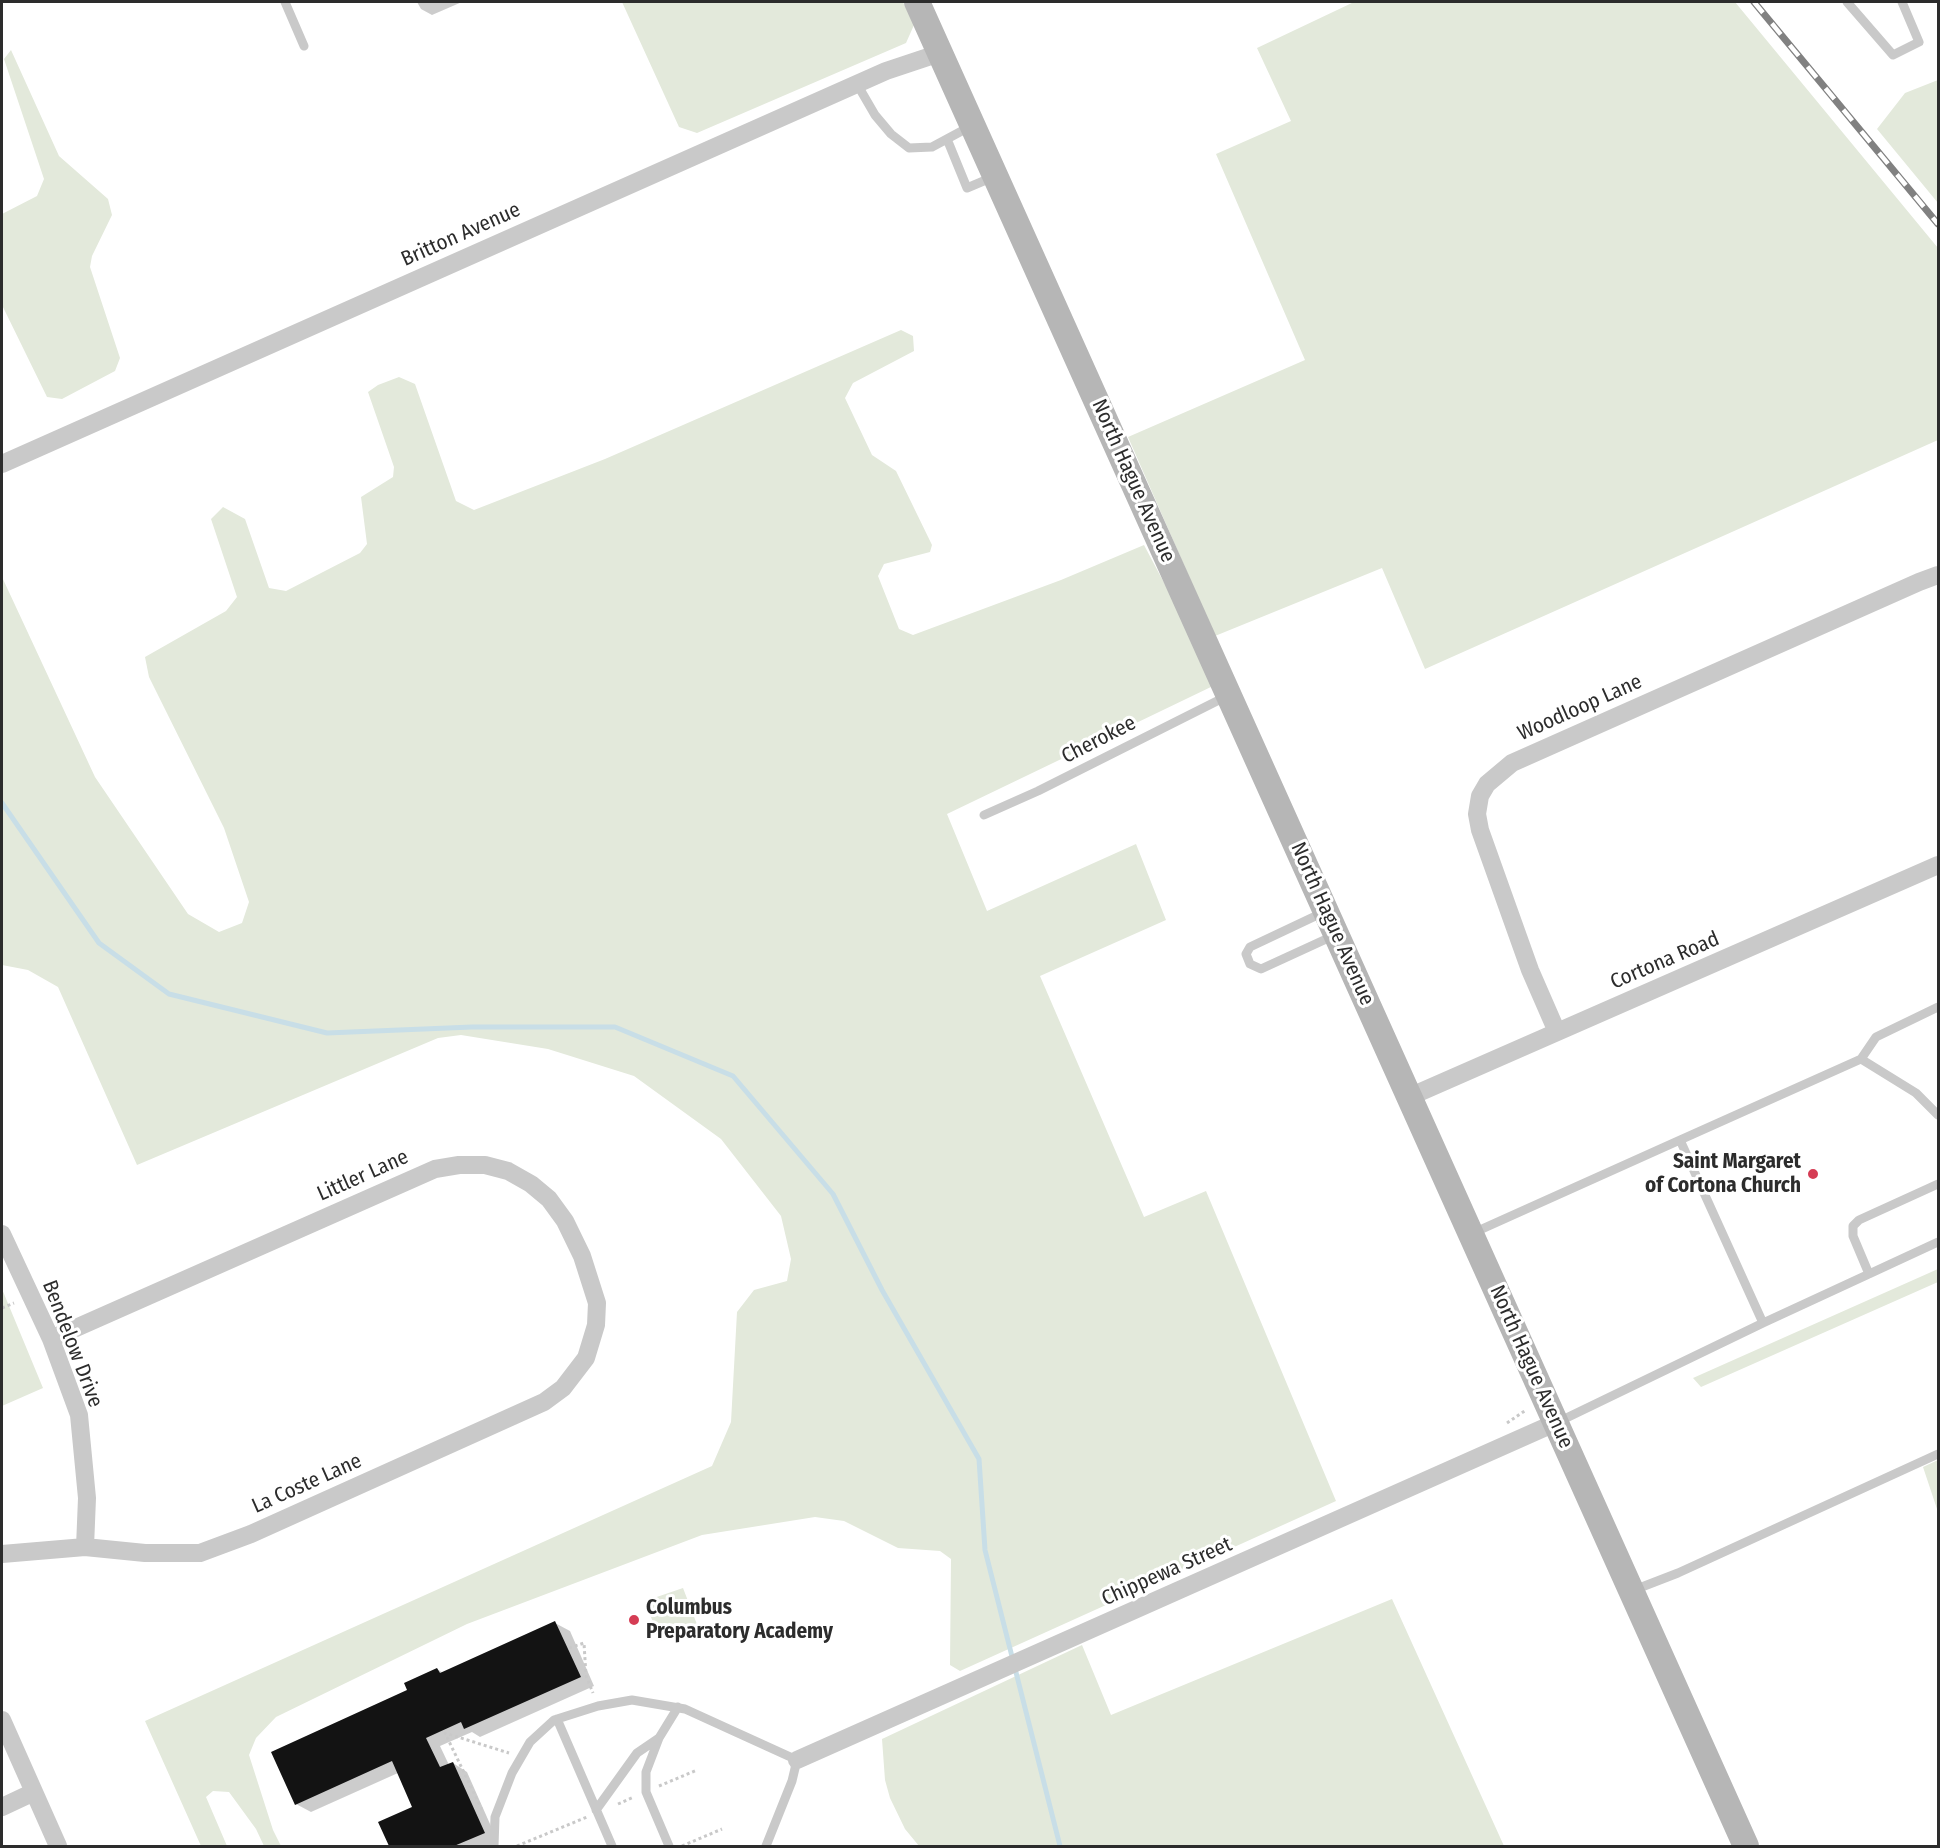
<!DOCTYPE html>
<style>
body{margin:0}
#map{position:relative;width:1940px;height:1848px;overflow:hidden;background:#fff;font-family:"Fira Sans Condensed",sans-serif}
canvas{display:block}
.frame{position:absolute;inset:0;border:3px solid #2c2c2c;pointer-events:none}
</style>
<div id="map">
<canvas width="1940" height="1848"></canvas>
<div class="frame"></div>
</div>
<script>
const c = document.querySelector('canvas').getContext('2d');
c.lineJoin = 'round';
function paint(path, color) { c.fillStyle = color; c.fill(path, 'evenodd'); }
const toPath = rows => new Path2D(rows.map(r => 'M' + r).join(''));
function trace(path, color, width, dash) { c.strokeStyle = color; c.lineWidth = width; c.lineCap = dash ? 'butt' : 'round'; c.setLineDash(dash || []); c.stroke(path); }
function drawText(font, color, halo, rows, align = 'center') {
  c.font = font + ' "Fira Sans Condensed",sans-serif'; c.lineWidth = 6; c.setLineDash([]); c.textBaseline = 'middle'; c.strokeStyle = halo; c.fillStyle = color; for (const [text, x, y, turn = 0] of rows) {
    c.save(); c.translate(x, y); c.rotate((+turn || 0) * Math.PI / 180); c.textAlign = isNaN(turn) ? turn : align; if (halo) c.strokeText(text, 0, 0); c.fillText(text, 0, 0); c.restore();
  }
}
paint(toPath([
 [622,2,903,2,914,25,906,43,697,133,679,127],
 [1354,2,1735,2,1938,248,1938,440,1425,669,1382,568,1215,636,1128,437,1305,360,1216,154,1291,121,1257,48],
 [11,50,59,156,108,199,112,215,92,256,90,267,120,358,115,371,62,399,47,397,2,305,2,214,37,196,44,179,4,59],
 [1938,80,1938,203,1877,129,1905,93],
 [901,330,913,336,914,351,853,383,845,398,872,455,896,471,932,545,930,552,884,564,878,576,899,629,913,635,1061,580,1144,545,1196,643,1213,686,947,814,987,911,1136,844,1166,920,1040,976,1144,1217,1206,1191,1336,1501,960,1671,950,1665,951,1559,940,1551,898,1548,844,1521,815,1517,702,1535,467,1624,276,1717,256,1738,249,1755,273,1830,281,1846,264,1846,256,1829,229,1792,213,1791,206,1797,227,1846,201,1846,145,1721,712,1466,731,1422,737,1312,754,1290,787,1281,791,1259,781,1216,721,1139,634,1076,548,1049,461,1035,438,1038,137,1165,58,987,28,970,2,965,2,577,95,777,188,914,219,932,242,923,249,902,224,828,149,677,145,657,226,611,237,597,211,519,223,507,245,519,269,588,286,591,360,553,367,544,361,497,393,477,394,467,368,392,378,385,399,377,415,384,456,501,474,510,605,459],
 [1938,1269,1938,1282,1701,1387,1693,1378],
 [2,1289,43,1388,2,1406],
 [1938,1460,1938,1512,1923,1467],
 [683,1588,698,1627,660,1641,645,1601],
 [1392,1599,1504,1846,919,1846,905,1829,890,1798,885,1780,882,1739,1082,1645,1111,1715]
]), '#e3e9db');
paint(toPath([
 [417,2,462,2,432,15,421,9],
 [555,1623,570,1631,594,1686,480,1737,472,1732,440,1746,449,1765,453,1763,467,1772,498,1842,487,1846,391,1846,380,1823,414,1808,398,1773,311,1812,296,1804,409,1691,437,1669,443,1673]
]), '#0003');
trace(toPath([
 [2,803,99,943,169,994,327,1033,472,1027,615,1027,733,1076,833,1194,882,1290,979,1459,985,1550,1060,1846]
]), '#c8dee7', 5);
paint(toPath([
 [555,1621,581,1677,464,1729,461,1722,426,1738,440,1767,453,1762,485,1833,454,1846,389,1846,378,1822,412,1807,392,1761,295,1805,271,1752,407,1690,404,1683,437,1668,440,1673]
]), '#131313');
trace(toPath([
 [2,1308,14,1303],
 [1507,1423,1526,1410],
 [569,1648,584,1643,586,1676,593,1693],
 [659,1786,697,1770],
 [618,1804,634,1797],
 [482,1810,445,1733,509,1753],
 [517,1846,587,1817],
 [682,1846,722,1829]
]), '#c9c9c9', 3, [3, 3]);
trace(toPath([
 [285,2,304,46],
 [1847,2,1893,55,1919,42,1902,2],
 [857,84,875,115,891,134,909,148,932,147,971,126],
 [947,139,967,188,993,177],
 [984,815,1038,791,1227,696],
 [1324,912,1250,947,1246,954,1250,964,1261,969,1335,935],
 [1861,1059,1916,1093,1938,1115],
 [1680,1140,1861,1059,1876,1037,1938,1007],
 [1473,1233,1680,1140,1763,1323,1558,1422],
 [1869,1274,1938,1242],
 [1763,1323,1869,1274,1853,1236,1853,1226,1859,1220,1938,1184],
 [1634,1590,1678,1573,1938,1454],
 [557,1719,612,1846],
 [596,1810,637,1753,659,1738],
 [494,1846,495,1817,512,1773,530,1742,554,1720,598,1706,632,1700,685,1709,797,1760,792,1781,766,1846],
 [669,1846,646,1792,646,1772,659,1738,678,1707]
]), '#c9c9c9', 9);
trace(toPath([
 [2,464,886,71,940,53],
 [1557,1032,1530,970,1480,830,1477,814,1480,796,1487,784,1512,763,1919,582,1938,575],
 [1409,1097,1938,865],
 [2,1234,51,1339,79,1415,87,1498,85,1547],
 [2,1554,85,1547,145,1553,200,1553,251,1534,544,1402,563,1388,586,1358,596,1325,597,1303,582,1256,565,1221,549,1199,531,1184,508,1171,485,1165,459,1165,435,1169,51,1339],
 [2,1720,58,1846],
 [797,1760,1555,1423],
 [2,1807,34,1792]
]), '#c9c9c9', 18);
trace(toPath([
 [917,2,1746,1846]
]), '#b6b6b6', 26);
const rail = toPath([
 [1754,2,1938,224]
]);
trace(rail, '#818181', 7);
trace(rail, '#fff', 4.5, [14]);
for (const [x, y, r, color] of [
 [1813,1174,6,"#d53c54"],
 [634,1620,6,"#d53c54"]
]) { const dot = new Path2D(); dot.arc(x, y, r, 0, 2 * Math.PI); c.fillStyle = color; c.fill(dot); trace(dot, '#fff', 2); }
drawText('21px', '#2c2c2c', '#fff', [
 ["Britton Avenue",461,235,-24],
 ["North Hague Avenue",1133,481,66],
 ["Woodloop Lane",1580,708,-24],
 ["Cherokee",1099,740,-27],
 ["North Hague Avenue",1332,924,66],
 ["Cortona Road",1665,961,-23],
 ["Littler Lane",363,1176,-24],
 ["Bendelow Drive",72,1344,69],
 ["North Hague Avenue",1531,1367,66],
 ["La Coste Lane",307,1484,-24],
 ["Chippewa Street",1167,1572,-24]
]);
drawText('bold 21px', '#2c2c2c', '#fff', [
 ["Saint Margaret",1801,1162],
 ["of Cortona Church",1801,1186],
 ["Columbus",646,1608,"left"],
 ["Preparatory Academy",646,1632,"left"]
], 'right');
</script>
